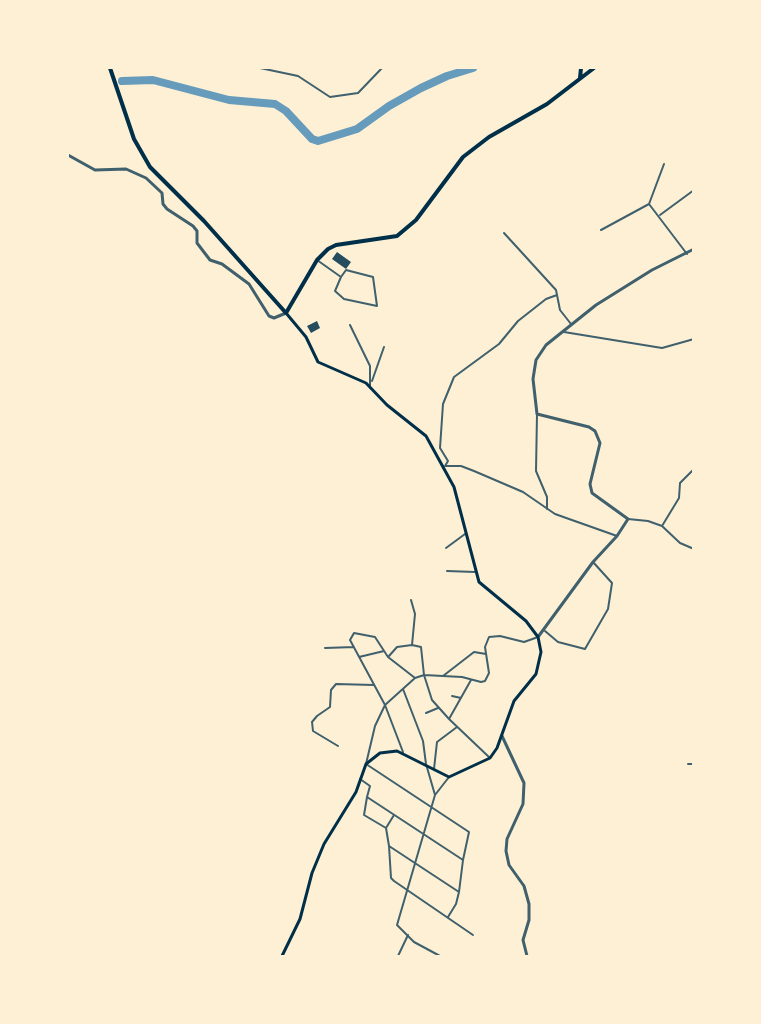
<!DOCTYPE html>
<style>
body{margin:0}
#map{position:relative;width:761px;height:1024px;overflow:hidden;background:#fdf0d5;font-family:"Alegreya Sans",sans-serif}
canvas{display:block}
.frame{position:absolute;inset:0;border:69px solid #fdf0d5;pointer-events:none}
</style>
<div id="map">
<canvas width="761" height="1024"></canvas>
<div class="frame"></div>
</div>
<script>
const c = document.querySelector('canvas').getContext('2d');
c.lineJoin = 'round';
const toPath = rows => new Path2D(rows.map(r => 'M' + r).join(''));
function trace(path, color, width, dash) { c.strokeStyle = color; c.lineWidth = width; c.lineCap = dash ? 'butt' : 'round'; c.setLineDash(dash || []); c.stroke(path); }
function paint(path, color) { c.fillStyle = color; c.fill(path, 'evenodd'); }
trace(toPath([
 [122,81,153,80,229,100,275,104,286,111,312,139,318,141,357,129,389,106,421,88,447,76,473,68]
]), '#669bbc', 8);
paint(toPath([
 [337,252,351,262,346,269,332,259],
 [317,321,320,328,311,333,307,326]
]), '#264d5e');
trace(toPath([
 [260,68,298,76,330,97,358,93,382,68],
 [68,104,68,137],
 [649,204,687,254],
 [660,215,694,190],
 [601,230,649,204,664,164],
 [504,233,556,290,560,310,571,324],
 [317,260,341,277,346,270,373,277,377,306,344,299,335,291,341,277],
 [557,295,546,299,518,321,499,344,454,377,443,404,440,448,448,461,445,466,461,466,474,471,523,492,555,514,617,536],
 [350,325,370,366,370,388],
 [564,332,662,348,694,339],
 [372,381,384,347],
 [537,414,536,471,547,497,547,509],
 [628,519,648,521,662,526,680,543,694,549],
 [662,526,679,498,680,483,694,469],
 [446,548,465,534],
 [447,571,475,572],
 [411,600,415,614,412,645,421,647,424,675,432,700,449,719],
 [545,631,558,642,585,649,608,609,612,583,593,562],
 [325,648,354,647],
 [389,656,397,647,412,645],
 [359,657,384,651],
 [443,676,474,652,486,654],
 [471,680,449,719,490,758],
 [403,689,423,741,426,764,435,795],
 [452,696,461,698],
 [426,713,438,708],
 [338,746,313,731,312,722,317,716,330,707,331,690,336,684,374,685],
 [403,752,385,705,350,640,354,633,375,637,388,657,415,678],
 [688,764,694,764],
 [434,769,437,742,457,727],
 [360,779,370,786,367,797,463,860,469,832,366,764,375,726,385,705,415,678,424,675,462,677,481,682,485,681,489,673,485,647,489,637,500,636,524,642,538,637],
 [367,797,364,815,386,828],
 [394,815,386,828,389,846,459,892,463,860],
 [389,846,391,878,394,881,473,935],
 [448,917,456,904,459,892],
 [398,956,408,935],
 [440,956,414,942,397,925,435,795,449,777]
]), '#3f606c', 2);
trace(toPath([
 [68,155,95,170,126,169,146,178,162,193,163,204,167,209,193,226,197,231,197,243,210,260,222,264,249,284,269,316,274,318,286,313],
 [538,637,593,562,617,536,628,519,592,493,590,484,600,443,595,431,589,427,537,414,533,379,536,360,546,345,596,305,652,270,694,249],
 [502,736,524,783,523,804,507,839,506,851,509,865,524,886,529,904,529,920,523,940,527,956]
]), '#3f606c', 3);
trace(toPath([
 [282,956,300,919,312,873,324,844,356,792,366,764,380,753,397,751,449,777,490,758,497,748,514,701,536,674,541,652,538,637,526,621,479,582,454,487,426,436,387,405,366,383,318,362,306,337,286,313]
]), '#003049', 3);
trace(toPath([
 [110,68,134,139,150,167,204,221,286,313,317,260,328,249,336,245,397,236,416,220,463,157,489,137,547,104,594,68],
 [580,78,581,68]
]), '#003049', 4);
</script>
